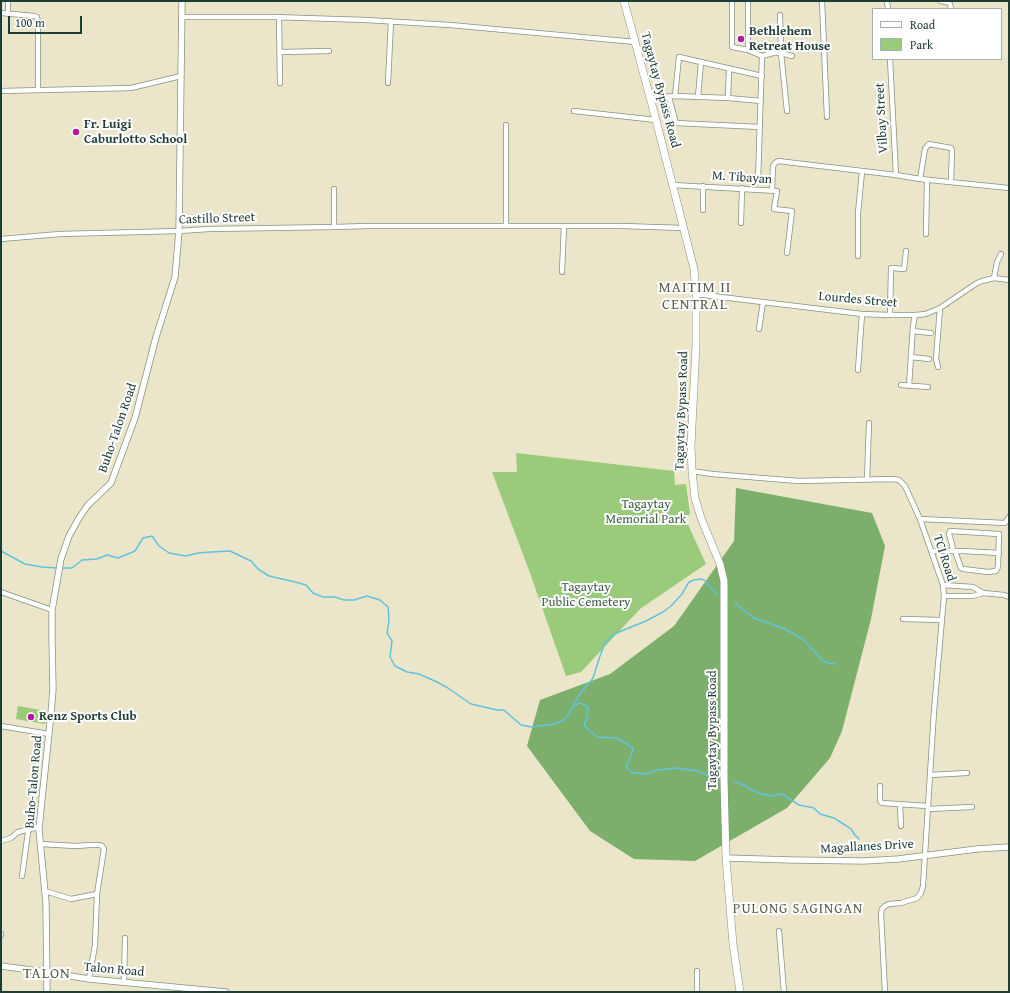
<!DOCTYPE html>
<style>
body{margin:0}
#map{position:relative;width:1010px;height:993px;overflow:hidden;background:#ebe6ca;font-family:"Gentium Book Plus",serif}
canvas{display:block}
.frame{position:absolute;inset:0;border:2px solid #1f3d34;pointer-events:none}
.legend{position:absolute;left:872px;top:8px;width:130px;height:52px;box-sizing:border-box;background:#fff;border:1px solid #a5b1ae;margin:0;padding:5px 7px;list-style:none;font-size:12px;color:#1f3d34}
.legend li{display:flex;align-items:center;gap:8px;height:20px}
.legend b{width:20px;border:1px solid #a5b1ae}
.scale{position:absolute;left:8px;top:16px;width:74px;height:18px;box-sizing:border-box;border:2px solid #1f3d34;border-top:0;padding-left:5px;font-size:12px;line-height:14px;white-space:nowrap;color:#1f3d34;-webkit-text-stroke:3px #fff;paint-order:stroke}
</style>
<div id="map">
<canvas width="1010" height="993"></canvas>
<div class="frame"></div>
<ul class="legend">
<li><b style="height:5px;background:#fff"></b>Road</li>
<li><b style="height:11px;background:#9acb7b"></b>Park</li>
</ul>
<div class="scale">100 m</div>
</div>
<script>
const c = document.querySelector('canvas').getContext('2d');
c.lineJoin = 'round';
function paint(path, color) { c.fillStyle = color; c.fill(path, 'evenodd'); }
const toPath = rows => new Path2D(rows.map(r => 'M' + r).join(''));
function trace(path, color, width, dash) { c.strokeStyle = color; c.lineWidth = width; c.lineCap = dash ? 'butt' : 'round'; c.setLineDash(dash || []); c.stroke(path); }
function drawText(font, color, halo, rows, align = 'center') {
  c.font = font + ' "Gentium Book Plus",serif'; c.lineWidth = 4; c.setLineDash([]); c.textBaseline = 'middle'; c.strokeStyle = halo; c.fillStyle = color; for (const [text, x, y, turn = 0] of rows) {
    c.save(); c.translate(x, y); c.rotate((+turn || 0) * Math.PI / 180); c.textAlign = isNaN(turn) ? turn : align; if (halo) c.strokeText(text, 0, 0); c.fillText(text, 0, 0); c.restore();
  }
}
paint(toPath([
 [516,453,674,471,675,485,686,484,690,514,685,518,706,564,640,609,581,672,566,676,530,573,492,472,517,472],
 [18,706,47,711,45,724,16,719]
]), '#9acb7b');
paint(toPath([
 [736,488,872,513,885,546,871,619,842,731,830,758,787,808,695,861,634,859,590,831,527,746,540,700,610,674,674,626,734,541]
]), '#7baf6b');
trace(toPath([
 [1,551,25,564,42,567,57,568],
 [61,568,72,568,82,560,97,559,107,555,118,558,135,551,143,538,152,536,159,546,169,553,186,556,198,553,211,552,230,551,251,561,258,569,269,576,295,582,306,585,313,593,323,597,335,597,344,600,354,600,367,596,380,600,388,607,389,620,387,633,392,641,390,657,395,666,407,672,419,674,437,682,448,688,471,704,497,710,504,710,521,725,532,727,554,724,562,721,567,717,578,697,593,678,600,656,605,643,614,634,646,621,663,612,671,606,682,594,689,582,694,580,700,579,704,580,717,594],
 [735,602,744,611,754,618,785,629,803,639,823,661,829,663,835,664],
 [575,705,580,703,588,707,587,718,584,724,588,730,598,737,616,738,627,744,633,748,631,756,626,766,631,772,645,774,657,770,675,768,698,771,705,774,714,779,716,779],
 [734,782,740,783,752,790,761,794,771,796,782,794,799,805,814,808,820,814,834,818,845,825,851,829,855,835,859,839]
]), '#60c4dd', 1.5);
const minor = toPath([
 [732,1,732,47,748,50,762,56,773,53,781,53,792,56],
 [822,1,827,117],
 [887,1,888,9],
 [940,1,947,2,950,4,951,9],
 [1,13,34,16,37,17,38,23,38,90],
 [8,13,8,1],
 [780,15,781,53,787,111],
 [182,17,273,17,366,20,450,25,636,42],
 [279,17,280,83],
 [748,50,748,1],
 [280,52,329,51],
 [890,59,896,175],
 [388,83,391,21],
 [1,91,131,88,181,76],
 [675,96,679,57,762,76],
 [669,97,676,123,760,127],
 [698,97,701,62],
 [650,98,675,96,728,98,761,101],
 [728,98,729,69],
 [574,111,656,120],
 [506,125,506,226],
 [920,179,925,149,927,146,929,144,951,148,952,151,951,182],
 [758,180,762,56],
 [673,185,777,191,774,209,792,211,787,253],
 [703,186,703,210],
 [772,190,773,166,775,163,778,161,896,175,920,179,1009,188],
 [741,223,742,188],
 [334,227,334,189],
 [926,234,927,180],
 [1,239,60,234,179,231,209,229,334,227,367,226,622,226,684,228],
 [858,256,858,213,862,172],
 [562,272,564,226],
 [994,278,997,262,1001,254],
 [696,294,862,314,890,315,915,315,926,314,940,308,977,283,982,281,994,278,1009,280],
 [890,315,891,268,904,269,906,251],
 [759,329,763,302],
 [913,331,931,333],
 [911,357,929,359],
 [938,367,936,359,940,308],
 [858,370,862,314],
 [901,385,928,387],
 [909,386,913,326,915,315],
 [692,471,712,474,799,481,893,479,899,480,905,486,920,519,943,585,944,596,934,711,923,886,921,893,917,898,914,899,901,903,889,904,885,906,882,909,881,914,885,992],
 [867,480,869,423],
 [920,519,1005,523,1009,517],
 [931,551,963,551,999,553],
 [953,551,952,544,949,534,950,531,999,534,998,567,996,571,988,572,963,569,961,568,955,551],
 [943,585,973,587,983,593,1004,595,1009,597],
 [1,592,52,610],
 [944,596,973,596,983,593],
 [903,619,942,620],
 [1,726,49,734],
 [930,775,967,773],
 [880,786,880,801,882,803,928,806],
 [900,804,901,826],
 [928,809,972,807],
 [1,841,11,838,18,832,30,829],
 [40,844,76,846,90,845,100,845,102,846,104,849,97,894,71,899,45,891],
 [22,876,28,832,30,829,39,827],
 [779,931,784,992],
 [1,935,1,934],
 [697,971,697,992],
 [89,979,95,945,97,894],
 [124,982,125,938]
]);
const tertiary = toPath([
 [726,858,791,860,864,861,898,859,977,849,1009,847],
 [1,966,46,972,89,979,226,992],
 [47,992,46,903,39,830,41,808,51,714,53,689,52,640,52,610,61,559,69,536,79,518,88,505,111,483,135,418,156,337,175,277,179,231,181,76,182,1]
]);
const primary = toPath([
 [624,1,656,120,694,269,696,294,696,345,691,446,692,471,695,498,701,518,720,564,724,581,724,780,726,858,733,944,740,992]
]);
trace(minor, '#85927f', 6);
trace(tertiary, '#85927f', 7);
trace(primary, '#85927f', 8);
trace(minor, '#fff', 4.5);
trace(tertiary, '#fff', 5.5);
trace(primary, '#fff', 7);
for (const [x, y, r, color] of [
 [741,39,4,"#b5179e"],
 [76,132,4,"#b5179e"],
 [31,717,4,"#b5179e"]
]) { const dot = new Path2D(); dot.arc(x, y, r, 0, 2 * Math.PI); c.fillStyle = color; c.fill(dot); trace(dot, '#fff', 1.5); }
drawText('bold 13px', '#1f3d34', '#fff', [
 ["Bethlehem",749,32],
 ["Retreat House",749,47],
 ["Fr. Luigi",84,125],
 ["Caburlotto School",84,140],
 ["Renz Sports Club",39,717]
], 'left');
drawText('13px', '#1f3d34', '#fff', [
 ["Tagaytay Bypass Road",660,90,75],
 ["Vilbay Street",882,118,-93],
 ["M. Tibayan",742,178,4],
 ["Castillo Street",217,219,-2],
 ["Lourdes Street",858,300,5],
 ["Tagaytay Bypass Road",682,411,-88],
 ["Buho-Talon Road",118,428,-71],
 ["TCI Road",944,558,72],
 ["Tagaytay Bypass Road",713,730,-90],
 ["Buho-Talon Road",34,782,-85],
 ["Magallanes Drive",867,847,-3],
 ["Talon Road",114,970,5]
]);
drawText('13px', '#3e6046', '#fff', [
 ["Tagaytay",646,505],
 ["Memorial Park",646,520],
 ["Tagaytay",586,588],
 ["Public Cemetery",586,603]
]);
c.letterSpacing = '1px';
drawText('14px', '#5a5e4b', '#fff', [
 ["PULONG SAGINGAN",798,909]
]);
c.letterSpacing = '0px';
c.letterSpacing = '1px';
drawText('15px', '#5a5e4b', '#fff', [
 ["MAITIM II",695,288],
 ["CENTRAL",695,305],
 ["TALON",47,974]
]);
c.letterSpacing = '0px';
</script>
